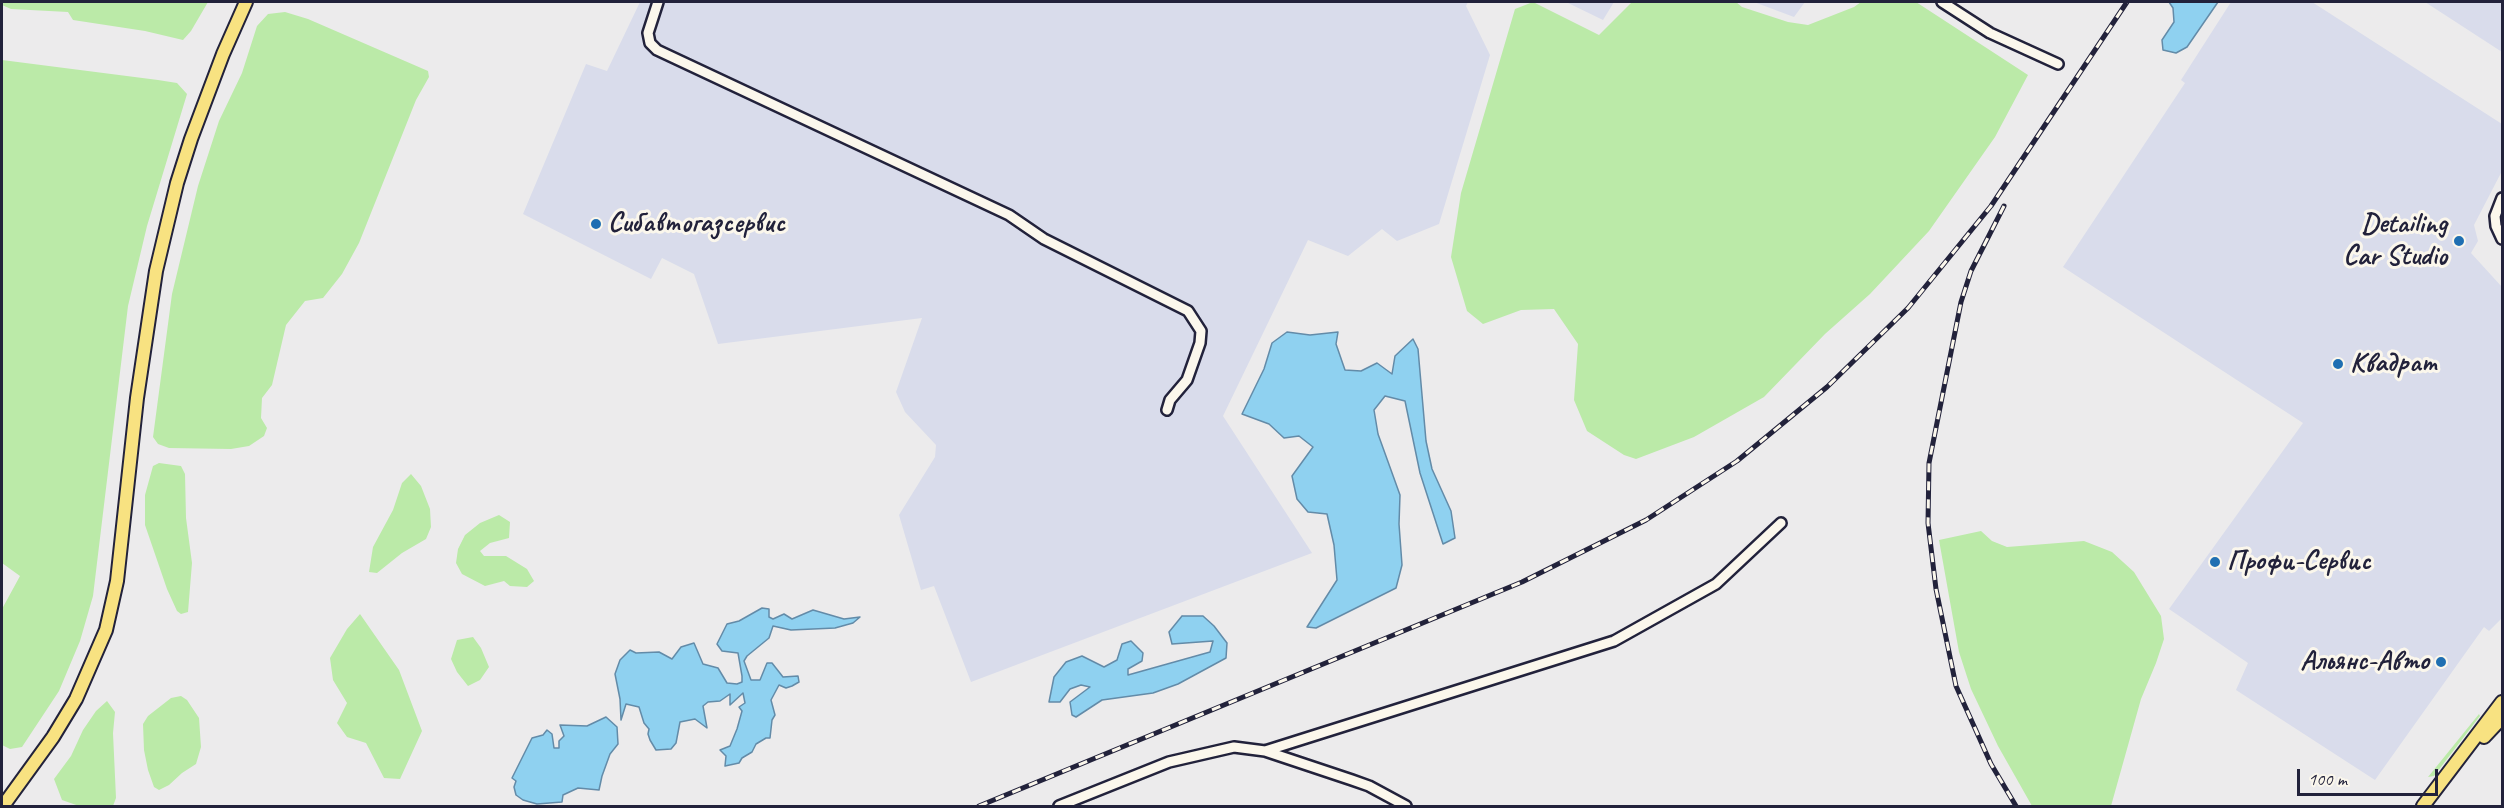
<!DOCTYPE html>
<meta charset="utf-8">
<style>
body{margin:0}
#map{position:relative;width:2504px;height:808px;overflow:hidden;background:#ecebec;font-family:Caveat,sans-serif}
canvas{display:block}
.frame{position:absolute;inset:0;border:3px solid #22223b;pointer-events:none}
.scale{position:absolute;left:2297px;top:769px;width:141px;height:27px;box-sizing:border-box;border:3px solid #22223b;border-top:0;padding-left:8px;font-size:18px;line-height:21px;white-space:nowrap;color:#22223b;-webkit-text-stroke:4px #fbf7ec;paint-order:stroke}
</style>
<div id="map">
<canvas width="2504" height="808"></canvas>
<div class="frame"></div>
<div class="scale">100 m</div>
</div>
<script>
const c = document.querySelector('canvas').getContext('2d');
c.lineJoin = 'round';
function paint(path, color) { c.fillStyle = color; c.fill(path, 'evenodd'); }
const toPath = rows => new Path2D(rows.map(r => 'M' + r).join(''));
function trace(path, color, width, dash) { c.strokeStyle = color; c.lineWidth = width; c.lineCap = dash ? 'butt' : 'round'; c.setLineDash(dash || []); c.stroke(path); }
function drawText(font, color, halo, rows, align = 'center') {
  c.font = font + ' Caveat,sans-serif'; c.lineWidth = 6; c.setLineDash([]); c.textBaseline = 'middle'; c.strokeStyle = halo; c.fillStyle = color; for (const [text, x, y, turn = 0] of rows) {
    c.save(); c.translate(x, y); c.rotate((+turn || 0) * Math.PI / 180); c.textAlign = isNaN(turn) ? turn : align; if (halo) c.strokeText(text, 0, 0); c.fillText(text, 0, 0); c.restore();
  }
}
paint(toPath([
 [640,2,1468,2,1466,6,1490,55,1439,224,1397,241,1382,229,1348,256,1308,240,1223,416,1312,553,971,682,934,586,921,590,899,515,935,457,936,445,905,412,896,392,922,318,718,344,694,274,662,258,651,279,523,214,586,64,607,71],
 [1566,2,1614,2,1603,20],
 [1754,2,1805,2,1794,17],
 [2231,2,2312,2,2502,124,2502,171,2474,225,2478,241,2471,253,2502,287,2502,618,2489,631,2484,627,2375,780,2236,690,2248,663,2169,609,2303,423,2063,267,2185,83,2181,80],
 [2425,2,2502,2,2502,52]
]), '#d9dceb');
paint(toPath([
 [2,2,208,2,191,31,183,40,145,31,73,20,68,12,11,9,2,5],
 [1533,2,1599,35,1632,2,1736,2,1742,7,1788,22,1808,25,1854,7,1861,2,1916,2,2028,75,1995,137,1929,231,1870,294,1825,334,1764,397,1694,437,1636,459,1624,455,1587,431,1574,400,1578,344,1554,309,1521,310,1483,324,1467,311,1451,257,1461,193,1515,9],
 [285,12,308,19,428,71,429,77,416,100,359,243,342,274,323,298,305,301,286,325,272,385,262,398,261,418,267,428,264,436,249,446,231,449,169,448,158,444,153,437,172,294,198,186,219,121,242,73,257,26,268,14],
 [2,60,158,80,177,83,187,94,147,226,128,306,93,596,80,641,59,691,22,747,10,749,2,745,2,609,20,576,2,563],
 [159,463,181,466,185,474,186,518,192,563,188,612,181,614,177,611,167,589,145,525,145,495,153,466],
 [411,474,421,486,430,509,431,527,426,539,402,553,377,573,369,572,373,547,393,510,402,483],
 [499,515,510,522,509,538,490,543,480,551,484,556,506,556,527,569,534,581,527,587,510,586,504,581,485,586,462,574,456,563,458,549,465,535,480,523],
 [1981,531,1992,541,2007,547,2084,541,2112,552,2134,572,2161,616,2164,639,2156,663,2141,699,2111,806,2032,806,1998,746,1971,689,1959,652,1939,540],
 [360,614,399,670,422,731,400,779,384,778,366,743,347,737,337,723,347,703,333,680,330,658,347,629],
 [473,637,481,648,489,667,480,680,468,686,457,672,451,659,457,640],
 [181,696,187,700,199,718,201,747,196,764,182,773,169,785,159,790,154,787,148,770,144,750,143,724,148,716,171,698],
 [107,701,115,712,113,733,116,798,113,806,79,806,62,800,54,779,71,756,83,730,96,711],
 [2479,714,2480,716,2434,776,2428,777]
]), '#bbeaa8');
const water = toPath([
 [2169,2,2218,2,2187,47,2176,53,2163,50,2162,40,2174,22,2173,8,2169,2],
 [1287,332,1310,335,1338,332,1336,344,1345,370,1361,371,1377,363,1392,374,1395,356,1413,339,1418,349,1426,441,1432,469,1451,511,1455,538,1443,544,1420,473,1405,401,1385,396,1374,410,1378,434,1400,495,1399,524,1402,565,1396,588,1316,628,1307,627,1337,580,1334,545,1327,514,1308,512,1297,499,1292,476,1313,447,1299,436,1284,438,1269,424,1242,414,1264,369,1272,343,1287,332],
 [762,608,769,609,769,617,773,619,784,614,792,619,813,610,844,619,860,617,853,623,835,628,791,630,773,626,769,638,747,656,744,661,751,680,760,680,767,663,772,663,783,677,798,676,799,682,792,686,786,688,779,685,771,700,775,715,772,720,770,738,766,738,756,744,752,752,742,758,739,763,725,766,726,756,720,750,730,746,737,729,742,711,739,707,745,703,743,693,730,705,730,694,720,701,708,702,703,706,707,728,695,719,680,722,676,743,671,749,656,750,650,740,648,734,649,729,644,723,639,707,626,704,621,720,620,699,615,674,620,660,630,650,636,653,659,652,672,659,681,647,694,643,703,664,718,668,727,683,737,684,742,682,742,676,738,653,722,651,717,644,727,624,739,621,762,608],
 [1182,616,1203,616,1214,626,1227,643,1226,658,1178,684,1153,693,1102,700,1076,717,1072,715,1070,702,1090,687,1081,685,1070,689,1060,702,1049,702,1054,677,1066,662,1082,656,1104,667,1117,660,1122,644,1131,641,1143,653,1142,661,1128,669,1128,675,1210,652,1213,641,1172,644,1169,632,1182,616],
 [606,717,617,727,618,744,610,754,602,776,599,790,578,788,563,795,562,802,537,804,523,800,516,795,514,787,516,781,512,778,532,738,543,735,547,730,552,734,554,748,559,748,559,741,564,736,560,725,587,726,606,717]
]);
paint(water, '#8fd1f0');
trace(water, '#638ba8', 1.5);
const minor = toPath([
 [658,2,648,33,650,43,657,50,1009,215,1044,239,1188,311,1201,331,1200,343,1187,380,1170,400,1167,410],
 [1942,2,1990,33,2058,64],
 [2502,198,2495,216,2496,226,2502,239],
 [1265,751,1614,641,1716,584,1781,523],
 [1059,806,1169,762,1234,747,1265,751,1352,780,1369,786,1406,806]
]);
const major = toPath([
 [2484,737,2502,718],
 [3,806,53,737,76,699,106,630,117,581,137,398,156,271,177,183,191,139,223,54,246,2],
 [2423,806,2502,702]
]);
trace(minor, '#22223b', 14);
trace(major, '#22223b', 16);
trace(minor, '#fbf7ec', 9);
trace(major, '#f8e281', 12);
const rail = toPath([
 [2004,206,1971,271,1961,302,1929,463,1928,523,1936,589,1956,686,1991,764,2016,806],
 [979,806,1522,582,1646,520,1737,461,1827,387,1908,308,1991,206,2127,2]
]);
trace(rail, '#22223b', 5);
trace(rail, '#fbf7ec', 3, [9]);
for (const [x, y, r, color] of [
 [596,224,6,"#1f6fb2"],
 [2459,241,6,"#1f6fb2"],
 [2338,364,6,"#1f6fb2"],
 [2215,562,6,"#1f6fb2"],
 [2441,662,6,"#1f6fb2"]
]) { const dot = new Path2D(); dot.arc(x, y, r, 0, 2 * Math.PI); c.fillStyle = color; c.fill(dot); trace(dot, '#fbf7ec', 2); }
drawText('bold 28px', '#22223b', '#fbf7ec', [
 ["Сибавтогазсервис",608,224],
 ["Detailing",2447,225,"right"],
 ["Car Studio",2447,257,"right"],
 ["Квадрат",2350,364],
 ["Профи-Сервис",2227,562],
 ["Альянс-Авто",2429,662,"right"]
], 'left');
</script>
